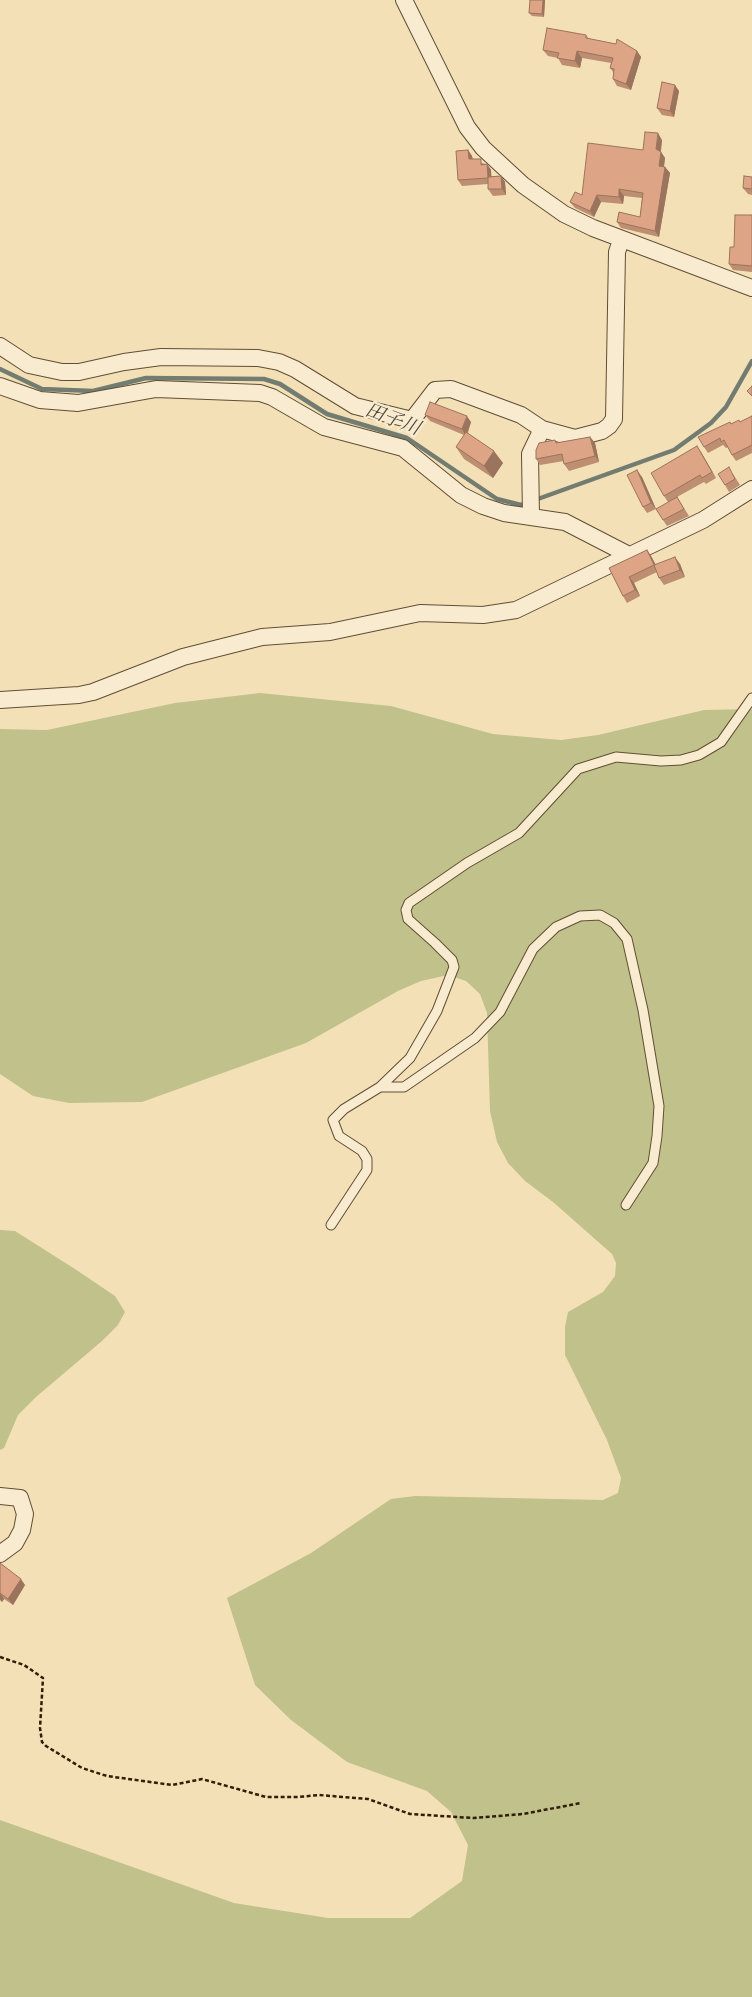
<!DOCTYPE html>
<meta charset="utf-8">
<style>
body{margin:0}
canvas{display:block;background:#f4e0b6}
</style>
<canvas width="752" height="1997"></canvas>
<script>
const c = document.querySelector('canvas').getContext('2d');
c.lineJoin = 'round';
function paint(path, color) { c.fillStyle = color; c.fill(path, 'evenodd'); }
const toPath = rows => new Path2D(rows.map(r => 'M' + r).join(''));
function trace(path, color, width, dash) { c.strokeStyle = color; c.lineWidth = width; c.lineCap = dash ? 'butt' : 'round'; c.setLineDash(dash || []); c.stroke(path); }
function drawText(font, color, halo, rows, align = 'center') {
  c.font = font + ' "IM FELL English","Noto Serif JP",serif'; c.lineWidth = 4.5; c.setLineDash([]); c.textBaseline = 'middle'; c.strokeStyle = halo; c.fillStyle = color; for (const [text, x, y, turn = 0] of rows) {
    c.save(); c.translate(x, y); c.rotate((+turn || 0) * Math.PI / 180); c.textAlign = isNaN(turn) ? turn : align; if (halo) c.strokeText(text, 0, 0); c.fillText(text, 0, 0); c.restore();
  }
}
paint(toPath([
 [260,693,391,706,493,734,561,740,598,735,704,710,752,709,752,1997,0,1997,0,1820,234,1903,328,1918,410,1918,462,1881,468,1845,451,1812,427,1791,347,1762,291,1720,255,1685,227,1598,311,1553,391,1499,415,1496,603,1500,618,1493,621,1478,607,1440,565,1355,565,1327,568,1312,603,1292,615,1276,616,1263,612,1254,553,1202,525,1181,508,1163,497,1142,490,1111,487,1013,480,994,466,981,448,975,421,981,398,991,306,1043,142,1102,69,1103,33,1096,0,1074,0,729,47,730,175,703],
 [0,1230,15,1231,75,1269,115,1296,125,1312,118,1325,102,1341,36,1397,18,1415,4,1448,0,1450]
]), '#c0c18b');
trace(toPath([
 [0,369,42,389,93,391,146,378,264,379,280,384,327,414,407,438,497,499,521,505,527,503],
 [535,500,674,450,711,423,726,407,752,361]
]), '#737c71', 4.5);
const service = toPath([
 [380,1087,404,1087,475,1038,500,1012,533,949,556,927,580,916,600,915,614,923,627,939,643,1010,659,1106,657,1136,653,1163,626,1205],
 [331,1225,367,1170,367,1159,362,1151,339,1136,333,1120,344,1109,380,1087,410,1058,437,1011,454,967,452,960,435,943,408,919,406,910,409,903,467,863,519,833,578,769,616,757,661,761,681,760,699,755,721,742,752,698]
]);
const minor = toPath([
 [404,0,467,127,483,148,523,185,564,214,593,228,752,288],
 [0,346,29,365,62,372,79,372,124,362,161,357,258,358,279,362,295,369,355,406,412,420,435,390,451,389,521,415,542,429,575,438,602,431,609,426,614,419,617,252,621,240],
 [0,386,40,400,78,403,156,389,260,393,272,397,324,427,403,448,461,495,483,506,504,513,565,522,629,555],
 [531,516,530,454,542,429],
 [0,700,79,695,93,692,183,657,262,637,330,632,420,613,483,615,516,610,703,520,752,489],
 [0,1496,20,1498,25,1514,22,1530,15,1543,0,1554]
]);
trace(service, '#614e34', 11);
trace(minor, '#614e34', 18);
trace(toPath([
 [0,1657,24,1665,43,1678,40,1728,42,1742,46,1746,82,1768,107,1776,172,1785,202,1779,266,1797,298,1797,319,1795,368,1799,410,1814,473,1818,523,1814,581,1803]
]), '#301e09', 2.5, [4, 2.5]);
trace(service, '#f8ebd0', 9);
trace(minor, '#f8ebd0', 16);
paint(toPath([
 [545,0,544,17,532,16,529,13],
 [586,35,589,39,637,51,641,57,631,90,617,86,613,79,614,73,610,68,611,63,582,58,580,68,562,65,558,58,548,56,543,50],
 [679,91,674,117,662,115,657,108],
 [662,140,661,152,665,158,664,167,665,167,670,173,659,237,621,228,617,222,640,217,642,198,624,196,623,204,601,202,594,217,575,208,570,202,582,195,643,150],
 [468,150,472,156,473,159,485,164,487,164,491,170,491,176,501,176,505,182,506,195,493,196,488,189,488,184,462,186,458,180],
 [752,177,752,195,748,194,743,188],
 [752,215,752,272,733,270,729,264,734,247],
 [425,415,471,422,468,433,503,463,493,478,464,459,456,447,464,435,430,421],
 [752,416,752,453,736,461,732,455,728,447,726,448,723,445,708,453,704,447,732,423,740,422],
 [590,437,595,443,599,462,569,471,564,464,564,461,540,465,536,459,558,443],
 [701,452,716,478,706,484,704,482,677,497,689,516,667,526,663,520,668,502,664,496],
 [733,474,740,485,729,492,725,485],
 [642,477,656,509,647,513,643,507],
 [647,550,651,556,656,565,680,564,685,577,664,585,659,578,657,572,634,583,640,596,627,603,623,596,609,568],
 [0,1563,25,1585,13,1605,4,1599,2,1602,0,1600]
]), '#be8e72');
paint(toPath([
 [543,0,545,0,544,17,542,14],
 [577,51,582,58,580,68,575,61],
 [637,51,641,57,631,90,626,84],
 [675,85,679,91,674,117,670,111],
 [658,133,662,140,660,155,656,149],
 [468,150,472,156,473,165,469,159],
 [661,152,665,158,663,172,659,166],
 [487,164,491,170,492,184,488,178],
 [665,167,670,173,659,237,655,231],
 [501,176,505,182,506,195,502,189],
 [619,189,624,196,623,204,619,197],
 [597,195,601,202,594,217,590,211],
 [467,416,471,422,466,436,462,429],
 [590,437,595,443,599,462,595,456],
 [697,446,701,452,716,478,712,472],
 [494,451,503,463,493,478,484,466],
 [637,470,642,477,656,509,651,503],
 [647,550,651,556,659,571,654,565],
 [675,557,680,564,685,577,680,570],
 [629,577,634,583,640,596,635,590],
 [21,1579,25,1585,13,1605,8,1599],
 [0,1593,4,1599,2,1602,0,1599]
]), '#9b745d');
const building = toPath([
 [530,0,543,0,542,14,529,13,530,0],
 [547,28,586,35,586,38,616,44,617,39,637,51,626,84,613,79,614,69,610,68,613,58,577,51,575,61,557,58,559,53,543,50,547,28],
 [662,82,675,85,670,111,657,108,662,82],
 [645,132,658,133,656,149,661,152,659,166,665,167,655,231,617,222,619,212,640,217,643,193,619,189,619,197,597,195,590,211,570,202,575,192,582,195,588,143,643,150,645,132],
 [468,150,469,159,481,159,481,165,487,164,488,178,458,180,456,151,468,150],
 [501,176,502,189,488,189,488,177,501,176],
 [744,176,752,177,752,189,743,188,744,176],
 [735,215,752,215,752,266,729,264,730,247,734,247,735,215],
 [752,386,752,396,747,391,752,386],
 [430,402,467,416,462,429,425,415,430,402],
 [752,416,752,445,732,455,724,440,721,442,720,438,704,447,698,437,730,422,731,424,739,420,740,422,752,416],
 [466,432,494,451,484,466,456,447,466,432],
 [590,437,595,456,564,464,562,454,536,459,536,450,539,443,555,440,556,443,590,437],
 [697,446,712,472,702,478,700,475,664,496,651,473,697,446],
 [729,467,735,479,725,485,718,474,729,467],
 [637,470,651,503,643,507,627,475,637,470],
 [677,497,684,509,663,520,656,509,677,497],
 [647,550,654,565,629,577,635,590,623,596,609,568,647,550],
 [675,557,680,570,659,578,654,565,675,557],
 [0,1563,21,1579,8,1599,0,1593,0,1563]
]);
paint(building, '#dda585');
trace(building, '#9b745d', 1);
drawText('italic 19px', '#514d3d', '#f8ebd0', [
 ["田子川",392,421,21]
]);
</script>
